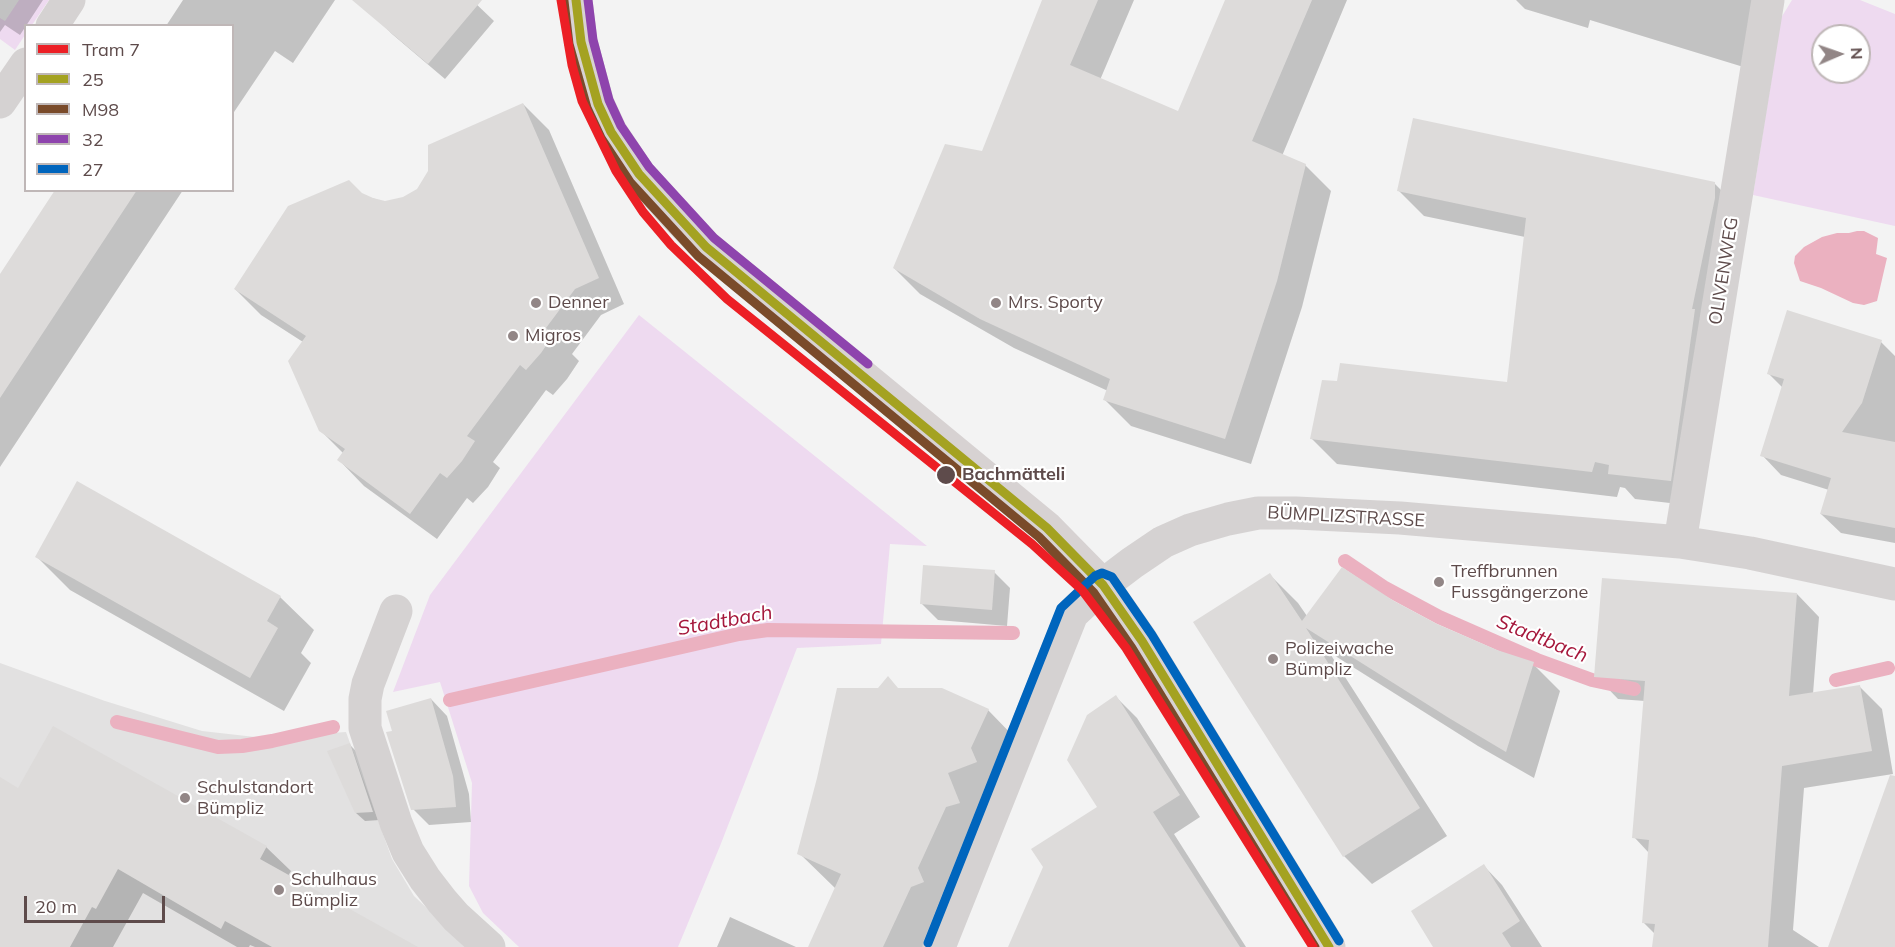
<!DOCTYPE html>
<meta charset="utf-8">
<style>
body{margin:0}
#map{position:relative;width:1895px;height:947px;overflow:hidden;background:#f3f3f3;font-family:Mulish,sans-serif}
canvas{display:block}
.legend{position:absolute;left:24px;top:24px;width:210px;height:168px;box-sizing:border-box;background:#fff;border:2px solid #bfb7b7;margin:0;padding:8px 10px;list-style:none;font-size:18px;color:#5e4b4b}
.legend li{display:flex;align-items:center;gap:12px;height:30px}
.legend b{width:30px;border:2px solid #bfb7b7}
.north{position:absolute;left:1811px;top:24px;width:60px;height:60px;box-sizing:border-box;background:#fff;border:2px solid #bfb7b7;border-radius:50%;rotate:88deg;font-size:16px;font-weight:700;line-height:24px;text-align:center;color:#5e4b4b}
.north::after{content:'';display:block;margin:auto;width:21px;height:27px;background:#928686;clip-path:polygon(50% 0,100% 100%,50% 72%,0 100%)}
.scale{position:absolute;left:24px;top:896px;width:141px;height:27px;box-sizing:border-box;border:3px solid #5e4b4b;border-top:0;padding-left:8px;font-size:18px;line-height:21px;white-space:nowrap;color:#5e4b4b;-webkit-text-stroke:4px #fff;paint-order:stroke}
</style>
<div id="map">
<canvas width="1895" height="947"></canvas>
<ul class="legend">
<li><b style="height:8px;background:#ec1f25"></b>Tram 7</li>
<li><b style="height:8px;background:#a4a221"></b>25</li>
<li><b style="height:8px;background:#7a4b2a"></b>M98</li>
<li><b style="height:8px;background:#8e44ad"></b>32</li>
<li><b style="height:8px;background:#0065bd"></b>27</li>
</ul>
<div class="north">N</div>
<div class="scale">20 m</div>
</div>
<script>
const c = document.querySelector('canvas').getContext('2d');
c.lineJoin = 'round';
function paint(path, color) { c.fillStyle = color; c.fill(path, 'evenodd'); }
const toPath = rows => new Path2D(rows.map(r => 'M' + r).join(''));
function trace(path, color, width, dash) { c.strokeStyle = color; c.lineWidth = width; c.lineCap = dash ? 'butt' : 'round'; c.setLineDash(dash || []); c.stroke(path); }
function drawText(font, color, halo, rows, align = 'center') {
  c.font = font + ' Mulish,sans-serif'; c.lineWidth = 4.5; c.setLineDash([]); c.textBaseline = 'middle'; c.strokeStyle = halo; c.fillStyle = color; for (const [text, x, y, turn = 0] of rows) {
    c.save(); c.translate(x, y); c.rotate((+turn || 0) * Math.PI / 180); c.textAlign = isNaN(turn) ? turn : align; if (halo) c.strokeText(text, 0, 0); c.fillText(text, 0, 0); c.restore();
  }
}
paint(toPath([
 [0,663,105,701,202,731,264,738,346,732,392,859,414,896,468,947,0,947]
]), '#e2e1e1');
paint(toPath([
 [19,0,49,0,32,25,26,26,25,35,15,50,0,39,0,18,5,21],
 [1792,0,1860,0,1895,14,1895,226,1753,195,1781,18],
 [1823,36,1859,36,1859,72,1823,72],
 [639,315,927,546,890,544,881,644,797,648,720,846,678,947,519,947,483,913,469,886,472,783,440,682,393,692,430,595]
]), '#eedaf0');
paint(toPath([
 [1857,231,1864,231,1878,238,1876,254,1887,258,1877,301,1864,305,1853,303,1821,288,1800,281,1794,263,1795,256,1804,247,1822,237,1837,233,1849,233]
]), '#ebb1c0');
paint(toPath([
 [0,0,43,0,20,35,5,25,0,32],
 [183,0,335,0,293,63,275,51,232,115,232,26,166,26],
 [391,0,472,0,494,21,445,79,392,34,376,18],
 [1043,0,1134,0,1100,80,1179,113,1226,0,1347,0,1282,156,1305,165,1331,191,1302,307,1251,464,1131,426,1105,400,1108,391,1014,348,920,294,894,268,983,153],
 [1516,0,1771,0,1750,69,1590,20,1588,28,1525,9],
 [523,104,549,130,624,304,601,315,572,354,579,361,567,379,553,395,546,390,493,462,500,468,488,487,473,503,467,498,437,539,364,486,339,460,343,453,320,430,303,342,261,315,235,289,362,195,385,202,404,199,418,190],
 [1714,183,1740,209,1696,506,1635,499,1625,488,1620,487,1617,497,1337,464,1311,438,1508,384,1525,237,1424,216,1399,191],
 [57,190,183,190,0,467,0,277],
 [1881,342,1895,356,1895,543,1841,533,1821,514,1829,490,1781,475,1762,455,1783,388,1769,374],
 [36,556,280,597,314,630,301,653,311,663,284,711,70,590],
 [994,572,1010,588,1007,626,938,620,922,604],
 [1270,575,1298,603,1307,616,1393,602,1436,625,1497,652,1533,664,1560,691,1534,778,1478,746,1329,652,1447,836,1372,884,1344,856,1195,623],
 [1797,594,1819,617,1813,694,1859,686,1882,709,1893,774,1804,788,1793,930,1819,947,1654,947,1655,934,1644,923,1649,853,1634,837,1645,701,1618,699,1596,676],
 [899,689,988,710,1021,744,932,947,810,947,836,889,799,853],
 [1116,697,1137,718,1200,817,1174,834,1246,947,1010,947,1099,807],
 [431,699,447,716,469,794,471,822,429,825,413,809,393,732],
 [350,745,358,753,380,820,365,821,356,813],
 [0,779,19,790,266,847,291,871,288,876,415,947,255,947,250,945,249,947,237,947,143,893,113,947,0,947],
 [1484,866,1502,885,1542,947,1436,947],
 [730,917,796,947,717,947]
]), '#0003');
trace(toPath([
 [1345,561,1385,588,1439,617,1537,660,1592,680,1634,689],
 [1836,680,1888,668],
 [450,700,739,634,768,630,1013,633],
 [117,722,218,747,242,746,272,741,333,727]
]), '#ebb1c0', 14);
paint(toPath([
 [352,0,482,0,428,64],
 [1042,0,1098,0,1070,65,1178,111,1225,0,1312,0,1252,141,1306,164,1277,281,1225,439,1103,400,1110,379,980,319,893,268,945,144,982,151],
 [523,103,599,278,575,289,546,328,554,334,541,353,526,370,520,365,467,436,475,441,462,461,447,478,440,473,410,514,337,460,345,449,319,431,288,361,306,336,234,289,288,206,349,180,362,193,373,198,385,201,403,197,417,189,428,171,428,145],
 [1413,118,1715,182,1715,198,1692,309,1695,309,1671,481,1608,474,1609,465,1595,462,1592,472,1310,439,1322,380,1337,381,1340,363,1507,382,1526,218,1397,191],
 [55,190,137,190,0,398,0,274],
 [1787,310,1882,340,1862,403,1842,432,1895,442,1895,528,1820,514,1831,478,1760,456,1784,379,1767,374],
 [77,481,281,596,267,621,278,628,250,678,35,557],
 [923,565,995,570,992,610,920,604],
 [1342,567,1394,601,1437,624,1497,650,1534,662,1506,752,1449,718,1306,628,1420,808,1343,857,1193,622,1270,573,1302,621],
 [1602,578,1797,593,1789,696,1860,685,1872,751,1782,766,1768,947,1652,947,1655,924,1642,923,1649,840,1632,838,1645,681,1594,677],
 [888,676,898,688,942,688,989,709,971,748,977,762,948,773,960,803,946,807,918,868,924,882,911,887,883,947,808,947,841,874,797,854,817,778,837,688,878,688],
 [1116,695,1180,795,1153,812,1240,947,1008,947,1043,867,1031,849,1097,807,1067,760,1087,715],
 [431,698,453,776,456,807,411,810,386,732,392,731,386,711],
 [53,726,267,846,260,859,418,947,272,947,225,921,221,929,118,869,96,909,92,907,70,947,0,947,0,777,18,788],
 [350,743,373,812,355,813,327,751],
 [1890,775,1895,776,1895,947,1828,947],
 [1484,864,1520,921,1502,933,1511,947,1433,947,1411,911]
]), '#dddbda');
trace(toPath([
 [52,26,69,0],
 [0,102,26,64],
 [1680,542,1768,0],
 [396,611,368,684,365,699,365,728,396,823,408,852,425,879,442,901,456,917,489,947],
 [939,947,1072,614,1103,585,1132,563,1163,542,1190,530,1228,519,1258,513,1296,513,1400,518,1680,542,1750,553,1895,584]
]), '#d5d2d2', 33);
trace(toPath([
 [576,0,581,42,598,104,611,132,639,174,676,216,706,247,1047,528,1103,585,1142,641,1329,947]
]), '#d7d2d2', 33);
trace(toPath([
 [576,0,581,42,598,104,611,132,639,174,706,247,1047,528,1103,585,1142,641,1329,947]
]), '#a4a221', 9);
trace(toPath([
 [564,1,569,44,587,108,601,138,630,182,698,256,1039,537,1094,593,1132,648,1315,947]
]), '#7a4b2a', 9);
trace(toPath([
 [588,0,593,40,609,100,621,126,649,167,714,238,868,364]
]), '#8e44ad', 9);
trace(toPath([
 [928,943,1061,608,1095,576,1102,573,1112,577,1152,635,1339,941]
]), '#0065bd', 9);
trace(toPath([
 [561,0,572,65,582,101,616,171,643,212,671,245,727,299,1032,544,1082,590,1126,648,1313,947]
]), '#ec1f25', 9);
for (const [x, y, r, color] of [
 [536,303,6,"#928686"],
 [996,303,6,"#928686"],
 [513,336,6,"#928686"],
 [946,475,10,"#5e4b4b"],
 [1439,582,6,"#928686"],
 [1273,659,6,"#928686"],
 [185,798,6,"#928686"],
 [279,890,6,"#928686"]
]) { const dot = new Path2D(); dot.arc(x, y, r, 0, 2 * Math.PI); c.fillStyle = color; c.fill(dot); trace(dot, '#fff', 2); }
drawText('18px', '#5e4b4b', '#fff', [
 ["OLIVENWEG",1724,271,-81],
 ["BÜMPLIZSTRASSE",1346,517,3]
]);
drawText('18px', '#5e4b4b', '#fff', [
 ["Denner",548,303],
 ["Mrs. Sporty",1008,303],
 ["Migros",525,336],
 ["Treffbrunnen",1451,572],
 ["Fussgängerzone",1451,593],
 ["Polizeiwache",1285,649],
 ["Bümpliz",1285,670],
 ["Schulstandort",197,788],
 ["Bümpliz",197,809],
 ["Schulhaus",291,880],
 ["Bümpliz",291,901]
], 'left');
drawText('bold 18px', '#5e4b4b', '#fff', [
 ["Bachmätteli",962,475]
], 'left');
drawText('italic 20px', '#a5173b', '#fff', [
 ["Stadtbach",725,621,-10],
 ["Stadtbach",1542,639,22]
]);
</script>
